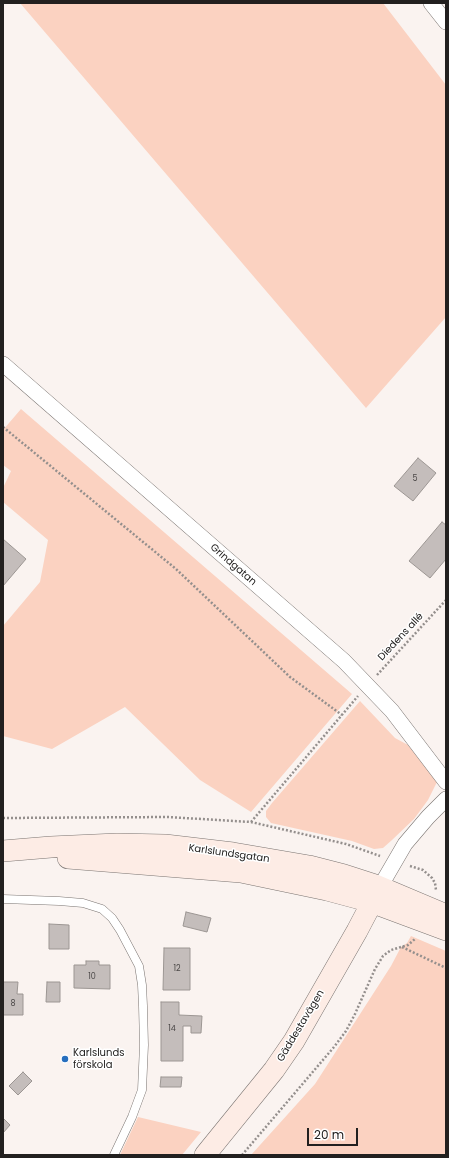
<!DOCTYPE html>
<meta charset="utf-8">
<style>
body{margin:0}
#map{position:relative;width:449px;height:1158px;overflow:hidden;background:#faf3f0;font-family:Poppins,sans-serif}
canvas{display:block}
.frame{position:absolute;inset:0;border:4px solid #22201f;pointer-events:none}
.scale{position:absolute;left:307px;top:1128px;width:51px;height:18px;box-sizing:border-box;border:2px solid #22201f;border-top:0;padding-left:5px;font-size:12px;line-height:14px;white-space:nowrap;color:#22201f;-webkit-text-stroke:3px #fff;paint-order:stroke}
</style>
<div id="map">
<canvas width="449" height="1158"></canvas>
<div class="frame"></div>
<div class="scale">20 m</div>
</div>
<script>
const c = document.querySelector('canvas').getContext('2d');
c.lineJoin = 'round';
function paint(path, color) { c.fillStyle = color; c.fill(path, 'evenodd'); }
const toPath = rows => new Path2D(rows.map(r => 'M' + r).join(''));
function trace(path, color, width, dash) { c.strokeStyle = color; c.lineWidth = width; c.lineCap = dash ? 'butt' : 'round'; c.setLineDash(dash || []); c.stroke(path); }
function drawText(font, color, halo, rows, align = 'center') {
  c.font = font + ' Poppins,sans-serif'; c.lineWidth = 3; c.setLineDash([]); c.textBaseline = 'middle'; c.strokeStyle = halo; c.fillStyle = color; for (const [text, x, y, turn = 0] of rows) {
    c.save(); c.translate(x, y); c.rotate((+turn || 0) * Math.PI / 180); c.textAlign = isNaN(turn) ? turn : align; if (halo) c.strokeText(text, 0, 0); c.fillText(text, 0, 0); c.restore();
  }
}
paint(toPath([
 [20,3,383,3,446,85,446,317,366,408],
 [21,409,352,694,251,812,200,780,125,707,52,749,3,736,3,626,40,582,48,540,3,502,3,488,11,471,3,465,3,430],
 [360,701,395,738,408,745,437,782,428,800,414,819,392,840,383,848,374,849,352,841,271,823,266,817,266,811,272,803],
 [411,936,446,951,446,1155,251,1155,315,1084,391,966,401,947,407,943],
 [138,1117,201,1132,182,1155,120,1155]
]), '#fbd2c1');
const building = toPath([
 [418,458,436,473,413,501,394,486,418,458],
 [442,522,446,525,446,559,430,578,409,561,442,522],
 [3,539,26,559,3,586,3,539],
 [186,912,211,918,207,932,183,926,186,912],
 [49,924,69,925,69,949,49,949,49,924],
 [164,948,190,948,190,990,163,990,164,948],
 [86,961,99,961,99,965,110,965,110,989,74,988,74,965,86,965,86,961],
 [3,982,18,982,17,994,23,994,23,1015,3,1015,3,982],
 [47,982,60,982,60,1002,46,1002,47,982],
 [161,1002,179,1002,179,1015,202,1016,201,1033,191,1033,191,1026,183,1026,183,1061,161,1061,161,1002],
 [23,1072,32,1081,18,1095,9,1086,23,1072],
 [161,1077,182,1077,181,1087,160,1087,161,1077],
 [3,1118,10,1125,3,1133,3,1118]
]);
paint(building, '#c4bdbb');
trace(building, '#9c9693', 1);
const lane = toPath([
 [3,899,59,901,83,903,102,909,112,918,120,930,139,966,142,985,143,1006,144,1045,142,1090,132,1117,114,1155]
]);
const street = toPath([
 [431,3,446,22],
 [3,364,344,661,392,711,446,782],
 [380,887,405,844,428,817,446,799]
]);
const secondary = toPath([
 [3,851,51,847,117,844,165,845,233,853,309,866,344,875,375,885,446,915],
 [68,858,241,872,327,890,368,901,446,930],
 [205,1155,274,1070,294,1041,357,931,378,891]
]);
trace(lane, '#7a7471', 9);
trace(street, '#7a7471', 16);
trace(secondary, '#7a7471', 22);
trace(toPath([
 [3,427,176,569,290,677,342,715],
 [377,675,446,600],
 [3,818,168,817,251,822,346,844,380,856],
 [251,822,358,696],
 [410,866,423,870,432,878,435,883,436,890],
 [402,947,446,968],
 [242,1155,334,1047,346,1031,355,1014,375,969,383,956,391,950,408,945,415,939]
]), '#948f8d', 2.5, [2, 2]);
trace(lane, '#fff', 8);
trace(street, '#fff', 15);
trace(secondary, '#fdece5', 21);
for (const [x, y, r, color] of [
 [65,1059,4,"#266ebe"]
]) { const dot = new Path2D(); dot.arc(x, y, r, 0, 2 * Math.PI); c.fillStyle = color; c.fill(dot); trace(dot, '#fff', 1.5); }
drawText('8px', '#4a4746', null, [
 ["5",415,479],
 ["12",177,969],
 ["10",92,977],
 ["8",13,1004],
 ["14",172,1029]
]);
drawText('10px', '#22201f', '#fff', [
 ["Grindgatan",233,565,41],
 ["Diedens allé",401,637,-47],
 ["Karlslundsgatan",229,854,8],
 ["Gäddestavägen",301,1026,-59]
]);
drawText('10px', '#22201f', '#fff', [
 ["Karlslunds",73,1053],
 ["förskola",73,1065]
], 'left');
</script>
